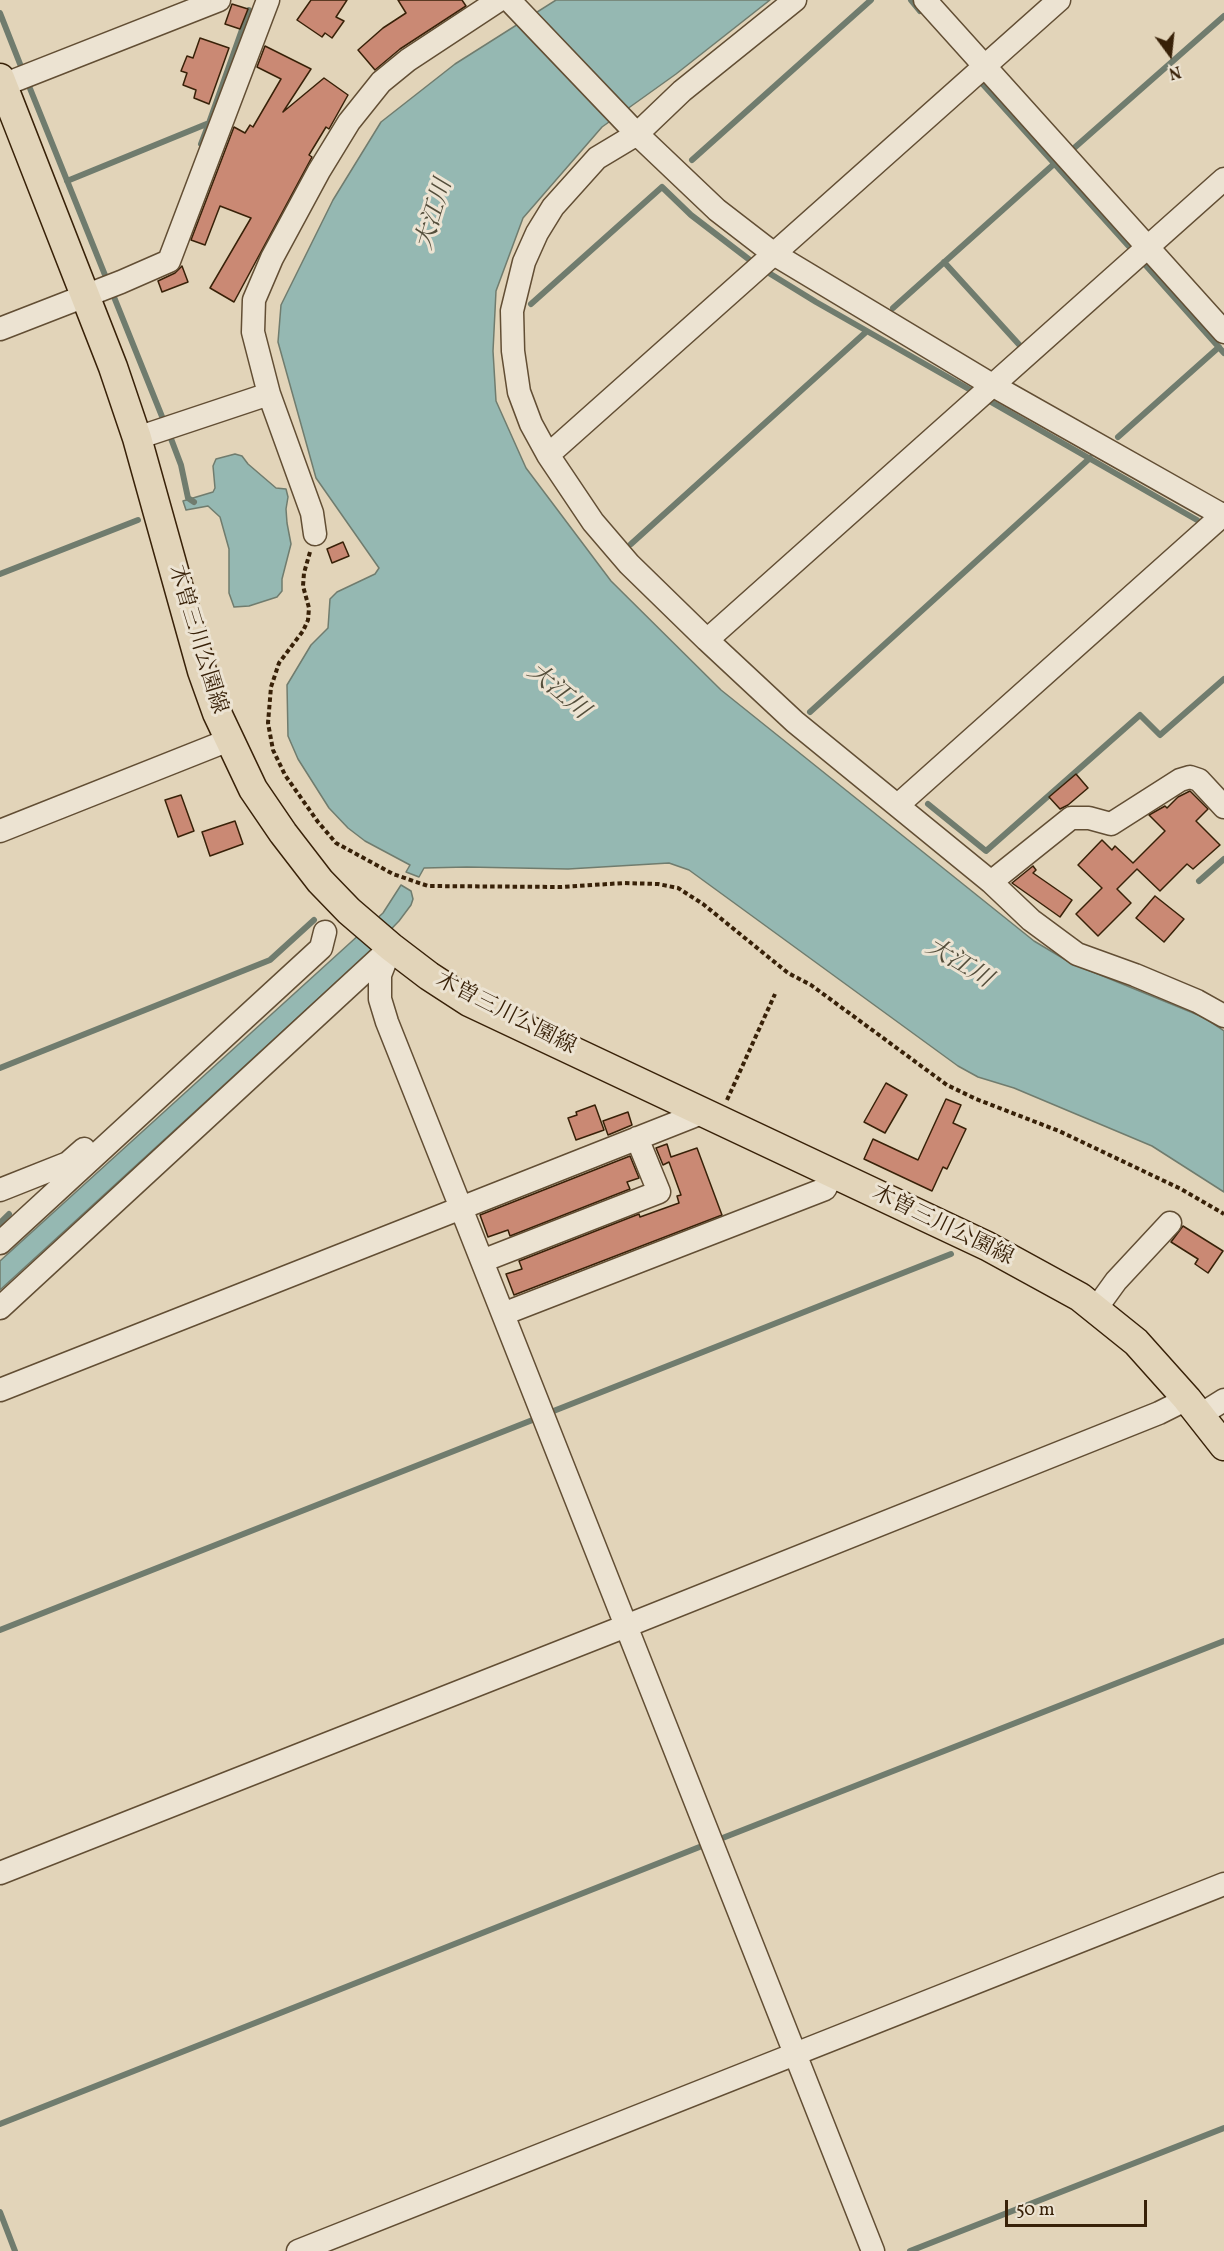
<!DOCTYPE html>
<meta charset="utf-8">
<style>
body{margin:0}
#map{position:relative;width:1224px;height:2251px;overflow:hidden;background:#e2d4b9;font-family:Vollkorn,serif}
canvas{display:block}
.north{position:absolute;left:1140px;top:24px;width:60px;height:60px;-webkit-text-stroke:4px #ece3d2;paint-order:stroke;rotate:165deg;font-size:16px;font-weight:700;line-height:24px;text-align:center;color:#382108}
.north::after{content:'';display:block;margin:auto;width:21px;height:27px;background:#382108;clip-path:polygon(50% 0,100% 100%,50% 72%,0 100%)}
.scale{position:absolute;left:1005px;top:2200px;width:142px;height:27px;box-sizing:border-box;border:3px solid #382108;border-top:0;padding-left:8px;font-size:18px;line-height:21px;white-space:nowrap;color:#382108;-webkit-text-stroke:4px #ece3d2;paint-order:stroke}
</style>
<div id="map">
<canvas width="1224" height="2251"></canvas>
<div class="north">N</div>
<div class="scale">50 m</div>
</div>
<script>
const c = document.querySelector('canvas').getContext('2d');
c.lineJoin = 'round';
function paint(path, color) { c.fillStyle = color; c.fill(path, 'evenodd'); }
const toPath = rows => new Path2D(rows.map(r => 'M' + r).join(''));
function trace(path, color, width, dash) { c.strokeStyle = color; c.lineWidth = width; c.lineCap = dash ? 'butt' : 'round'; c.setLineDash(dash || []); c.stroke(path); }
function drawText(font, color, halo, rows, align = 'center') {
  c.font = font + ' Vollkorn,"Noto Serif JP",serif'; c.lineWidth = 6; c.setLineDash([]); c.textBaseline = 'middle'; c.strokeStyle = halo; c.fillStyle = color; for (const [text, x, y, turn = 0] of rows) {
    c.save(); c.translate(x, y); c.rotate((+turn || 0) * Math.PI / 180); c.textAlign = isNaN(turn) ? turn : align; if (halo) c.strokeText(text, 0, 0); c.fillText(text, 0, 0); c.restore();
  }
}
const water = toPath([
 [556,0,770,0,676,74,602,127,523,218,496,291,493,351,496,401,526,468,611,581,721,690,1034,941,1071,963,1203,1017,1224,1031,1224,1192,1152,1146,1014,1088,978,1077,958,1066,689,870,669,863,568,869,467,867,424,868,419,877,406,872,410,865,365,841,348,828,329,808,298,759,288,736,287,685,311,645,328,628,330,599,337,592,375,574,379,568,316,478,278,342,281,305,333,200,381,122,455,64,556,0],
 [235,454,242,456,248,464,276,488,286,489,288,497,286,509,287,523,291,544,282,579,282,591,277,597,249,606,234,607,229,593,229,549,220,517,208,506,186,510,183,501,213,492,215,488,213,466,216,459,235,454],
 [401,885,411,891,413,899,411,905,399,921,367,954,0,1290,0,1261,383,913,401,885]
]);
paint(water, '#95b8b2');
trace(water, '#707c6e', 1.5);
trace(toPath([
 [911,0,920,11],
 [0,13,22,69],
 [979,80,1134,252],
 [29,86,107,280],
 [209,123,249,10],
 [1073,149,1224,16],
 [692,160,871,0],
 [67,181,209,123,201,144],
 [1141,260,1224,353],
 [944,262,1024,350],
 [764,270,816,302,974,392],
 [114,297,163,419],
 [531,304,662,187,691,215,755,264],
 [893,308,1054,164],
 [984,398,1197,520],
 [170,436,181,465,188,498,194,502],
 [1118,437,1219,347],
 [631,544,866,332],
 [0,574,138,520],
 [810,712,1090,458],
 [928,804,986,851,1140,715,1160,735,1224,679],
 [1199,881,1224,859],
 [0,1068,270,960,314,920],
 [0,1223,9,1214],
 [551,1412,951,1254],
 [0,1630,535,1419],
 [720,1839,1224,1641],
 [0,2124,702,1846],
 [0,2212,15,2251],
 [910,2251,1224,2128]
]), '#707c6e', 6);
const building = toPath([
 [311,0,347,0,336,17,344,21,332,38,325,33,322,37,297,20,311,0],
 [398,0,462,0,466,6,400,49,375,70,358,50,383,28,406,13,398,0],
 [232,4,248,9,240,29,225,24,232,4],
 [200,38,229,48,209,104,194,98,196,90,183,85,187,73,181,71,187,56,193,58,200,38],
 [265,46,311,69,283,112,324,78,348,95,329,129,326,127,309,155,312,157,234,302,210,288,251,218,220,206,205,245,191,240,234,127,245,133,250,125,253,127,281,79,257,67,265,46],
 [182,266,188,282,162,292,158,281,175,273,182,266],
 [343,542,349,556,332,563,327,549,343,542],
 [1076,774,1088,788,1068,805,1060,809,1049,797,1076,774],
 [1190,791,1208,809,1196,821,1220,845,1193,869,1187,864,1160,891,1137,869,1117,889,1131,903,1098,936,1076,914,1102,888,1078,865,1102,840,1112,850,1115,846,1133,863,1165,831,1149,815,1165,806,1167,808,1178,797,1190,791],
 [181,795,194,831,178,837,165,800,181,795],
 [235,821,243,844,210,856,202,832,235,821],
 [1033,866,1036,870,1033,873,1072,900,1060,917,1012,883,1033,866],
 [1155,896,1184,919,1164,942,1136,918,1155,896],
 [886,1083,907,1095,885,1133,864,1122,886,1083],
 [946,1099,961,1105,953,1123,966,1129,947,1169,943,1167,932,1191,864,1159,873,1139,918,1160,946,1099],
 [595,1105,604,1130,576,1140,568,1118,577,1115,576,1112,595,1105],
 [628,1112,632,1125,608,1135,603,1121,628,1112],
 [667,1144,671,1157,697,1148,722,1215,514,1295,506,1274,522,1269,519,1261,639,1214,640,1217,679,1203,677,1196,681,1195,669,1162,663,1165,656,1148,667,1144],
 [630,1156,639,1178,627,1182,630,1189,510,1236,508,1230,488,1237,480,1215,630,1156],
 [1183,1226,1223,1251,1208,1273,1195,1264,1198,1259,1171,1242,1183,1226]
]);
paint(building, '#ca8974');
trace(building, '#382108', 1.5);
const minor = toPath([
 [509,0,637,134,717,210,774,254,992,385,1224,516],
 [795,0,682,91,637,134,597,158,553,207,537,233,524,262,512,311,513,351,519,392,531,424,548,455,593,522,629,564,707,640,795,722,991,882,1031,920,1077,954,1135,975,1197,1001,1224,1016],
 [925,0,1224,332],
 [3,85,219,0],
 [0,329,121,282,169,261,268,0],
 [269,394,312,513,315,534],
 [137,438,269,394,253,332,254,300,272,258,319,171,349,122,381,82,408,60,499,0],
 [548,455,1059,0],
 [707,640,1224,179],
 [898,805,1224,514],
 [0,831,229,740],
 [991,882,1071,818,1089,818,1111,824,1180,780,1190,777,1199,780,1224,807],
 [704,1112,461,1208,873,2251],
 [0,1190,68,1163,84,1149],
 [0,1243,321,948,325,932],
 [482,1261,659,1192,637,1138],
 [0,1308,387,951],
 [1095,1310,1116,1281,1170,1223],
 [503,1314,825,1189,833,1173],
 [0,1390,461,1208,387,1022,380,999,380,975,391,947],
 [1200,1415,1224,1400],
 [0,1873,626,1626,1159,1413,1187,1399],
 [298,2251,1224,1884]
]);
const major = toPath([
 [0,78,113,367,137,438,202,671,217,713,253,789,283,833,320,881,349,911,391,947,429,976,469,1002,987,1246,1080,1297,1136,1342,1187,1399,1224,1446]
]);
trace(minor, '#624e34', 25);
trace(major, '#382108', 31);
trace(toPath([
 [310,552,304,573,303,586,309,608,308,620,303,631,279,663,271,687,268,723,273,750,285,775,318,822,336,843,393,874,428,886,562,887,624,883,658,884,678,888,703,904,788,973,811,985,947,1085,976,1099,1059,1131,1181,1189,1224,1214],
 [727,1100,775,994]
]), '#382108', 4, [4.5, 3]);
trace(minor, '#ece3d2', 22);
trace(major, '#e2d4b9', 28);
drawText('22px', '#382108', '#ece3d2', [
 ["木曽三川公園線",196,640,73],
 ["木曽三川公園線",505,1015,27],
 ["木曽三川公園線",942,1227,26]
]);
drawText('italic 24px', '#544e3b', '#ece3d2', [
 ["大江川",436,215,-73],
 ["大江川",557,693,40],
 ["大江川",958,965,31]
]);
</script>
